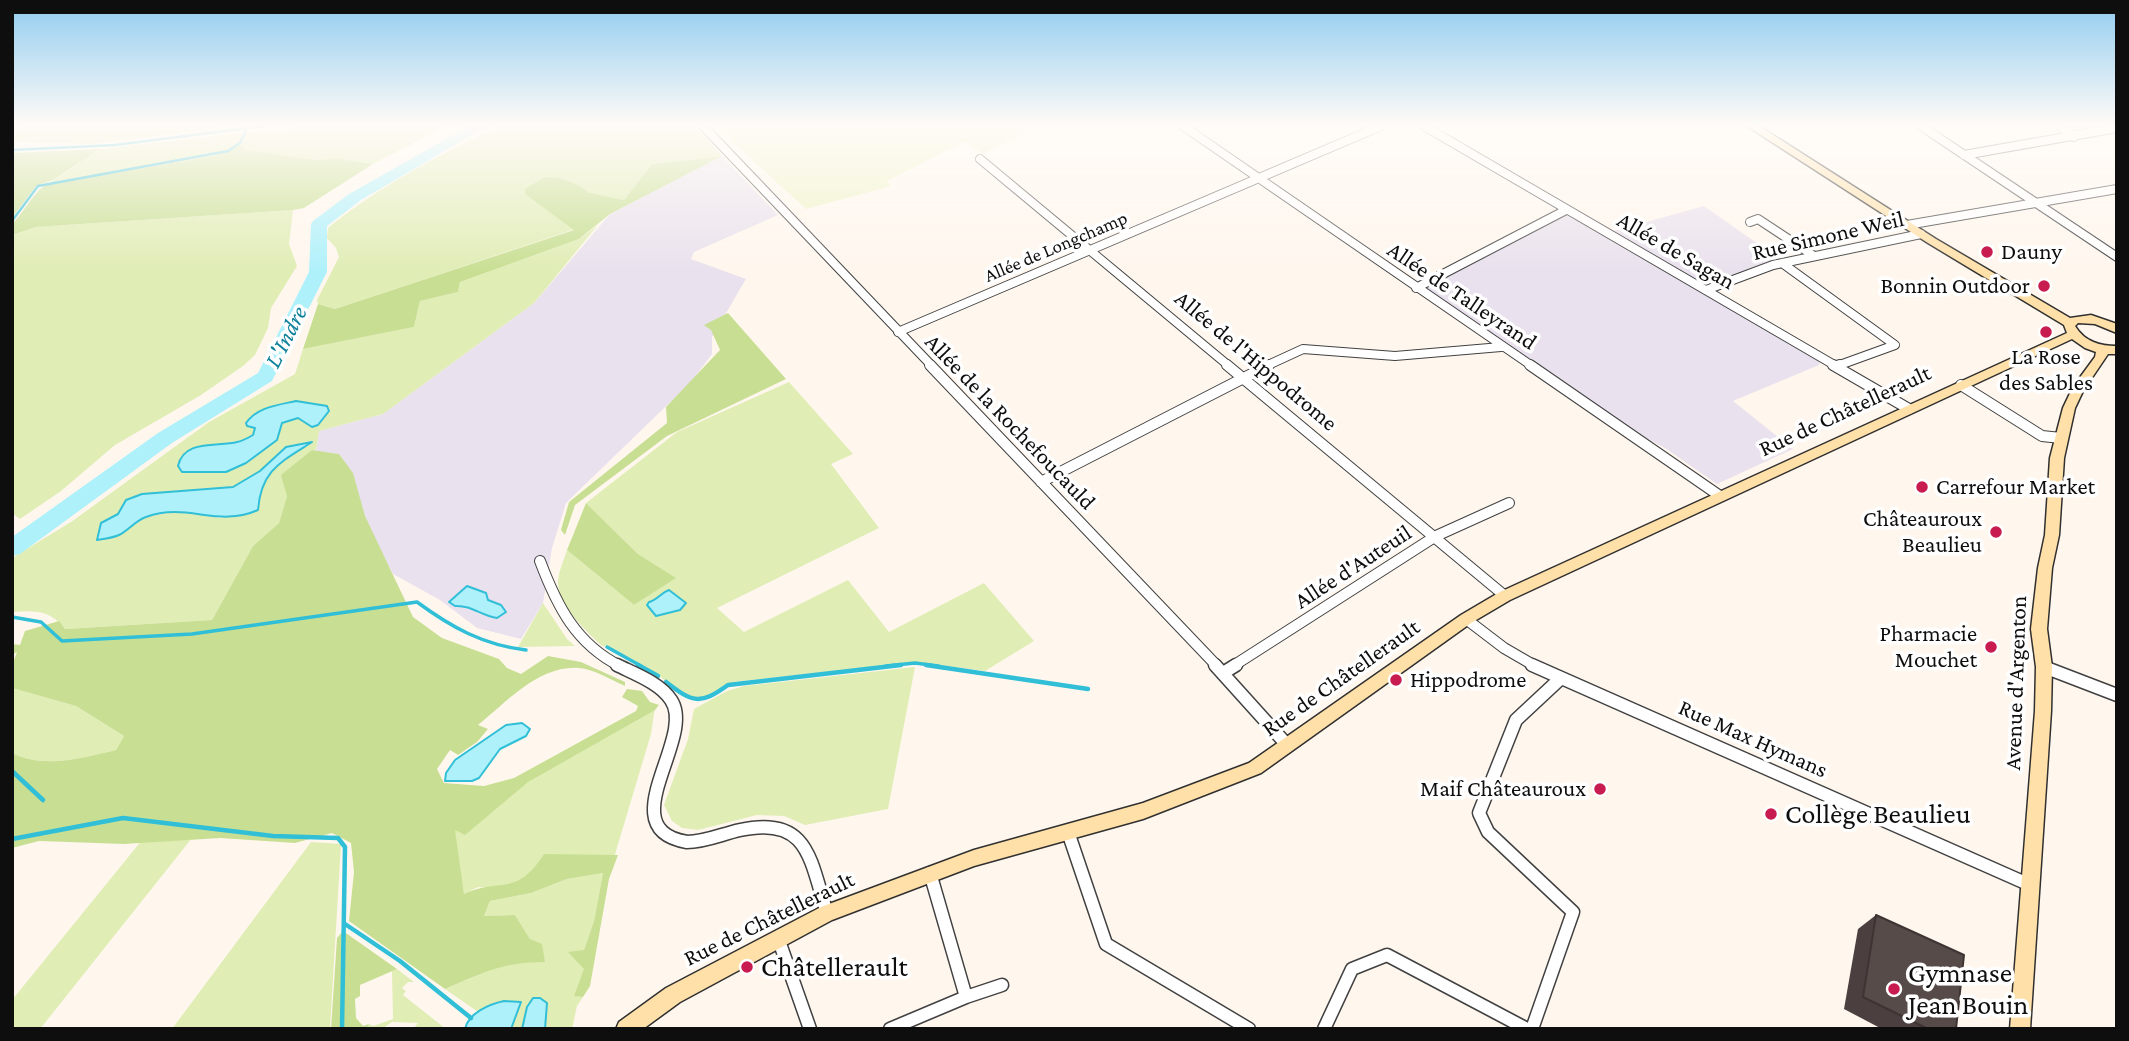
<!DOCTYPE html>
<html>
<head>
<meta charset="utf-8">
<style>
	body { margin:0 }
	#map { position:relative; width:2129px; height:1041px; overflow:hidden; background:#fff7ee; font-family:"Crimson Pro",serif }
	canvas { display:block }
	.frame { position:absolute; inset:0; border:14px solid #0e0e0e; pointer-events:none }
</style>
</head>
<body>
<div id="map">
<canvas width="2129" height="1041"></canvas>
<div class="frame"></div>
</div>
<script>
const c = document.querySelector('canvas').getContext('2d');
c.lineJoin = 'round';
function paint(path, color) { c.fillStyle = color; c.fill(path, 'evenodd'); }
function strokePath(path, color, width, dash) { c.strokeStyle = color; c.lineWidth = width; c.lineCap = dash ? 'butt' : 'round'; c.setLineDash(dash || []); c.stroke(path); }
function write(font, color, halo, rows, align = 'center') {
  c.font = font + ' "Crimson Pro",serif'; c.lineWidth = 7; c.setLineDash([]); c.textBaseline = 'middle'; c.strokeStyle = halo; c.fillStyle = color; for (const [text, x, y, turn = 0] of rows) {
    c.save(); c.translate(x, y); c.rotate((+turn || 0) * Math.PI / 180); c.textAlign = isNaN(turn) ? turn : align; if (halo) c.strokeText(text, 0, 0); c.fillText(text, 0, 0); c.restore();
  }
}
paint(new Path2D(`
	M722 156 778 215 694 252 691 259 746 279 712 337V354L691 382 566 503 552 548 543 603 521 639 477 628 440 600 393 574 364 518 352 473 339 454 316 451 319 431 383 414 534 303 610 214Z
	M1704 206 1778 258 1696 289 1819 360V365L1733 401 1793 449 1717 484 1665 448 1633 431 1424 288 1569 214 1603 234Z`), '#e9e1ed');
paint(new Path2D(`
	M35 126H231L93 144 12 142V128Z
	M307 126H447L373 164 336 158 317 160 245 150 241 145 213 156 48 184 100 149Z
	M499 126H695L722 156 652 164 624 200C614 198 601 197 591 194 572 187 570 179 545 177L575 229 335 309 318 304 317 300 339 257 336 248 327 238 328 228C379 186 439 155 499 126Z
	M293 210 289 244 297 266 271 308 268 328 255 355 243 366 201 395 115 445 61 491 20 519 12 513V235L36 227Z
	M598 225 534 303 383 414 319 431 316 450H312L287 496 279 523 253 546 212 620 65 629C51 610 34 610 12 612V558L71 522 209 422 295 374 303 349 414 327 420 301 458 292 460 282 579 239ZM296 401 326 406 318 425 298 418 282 423 277 440 246 463 196 447C216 442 235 445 253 435L255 428ZM310 443C280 463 261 470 258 510L220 518 181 511 144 517 135 525 101 523C126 510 172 493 199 489 210 488 222 490 232 487 264 479 272 445 310 443Z
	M789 382 853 454 831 464 879 528 717 608 744 632 848 580 889 632 984 583 1034 641 985 671 916 662 733 682 698 700 690 699 659 676 608 646H602C586 631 558 605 558 583 558 572 564 560 567 550L634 605 675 578 638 554 586 503 677 432Z
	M543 603 567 639 575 646 518 647Z
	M915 667 888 809 805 825 784 816 757 815 698 830 682 828 672 821 664 805 688 739 694 709 727 691 744 686Z
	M12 688 76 706 124 736 116 750C83 758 44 769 12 753Z
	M655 707 651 734 613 861 494 888 478 887 464 894 454 839 455 829 519 783Z
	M151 829 196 833 40 1029H12V1000Z
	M311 842 341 844 330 1029H172Z
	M603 873 594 921 584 950V970L575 996 583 997 577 1006 572 1029H545L547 1017 533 998 522 1029H511L521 1003 491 1004 478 1012 445 989 497 967 517 962 530 939 515 915 484 916 490 901 531 893 567 879Z
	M397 969 414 982H408L402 988 406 991 403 995 446 1029H413L418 1023 392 1022 382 1029H366L369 1024 373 1026 393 1019 392 971Z`), '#e0edb5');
paint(new Path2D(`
	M241 145 246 150 317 160 336 158 373 164 304 208 293 210 36 227 12 235V224C24 213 35 189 48 184L213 156Z
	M100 149 53 180 36 186 12 218V153Z
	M722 156 610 214 579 239 460 282 458 292 420 301 414 327 303 349 318 304 335 309 574 230 525 194V189L545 177 560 178 580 186 589 193 624 200 652 164Z
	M728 313 786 379 667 436 575 505 565 535 561 530 569 502 667 423 666 407 720 350 711 330 704 325Z
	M312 450 339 454 353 473 365 516 413 617 442 638 499 659 507 668 521 674 548 656 581 662 625 682V686C611 680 594 669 579 668 539 665 507 702 478 725L488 729 477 742 458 755 450 750 437 769 444 783 484 786 514 778 636 711 638 706 622 697 627 689 642 691 650 702 659 705 655 710 528 782 465 835 455 830 464 894C500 877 516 898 544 854L618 855 609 879 590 986 583 997 574 996 584 969 568 952 584 950 594 921 603 873 567 879 531 893 490 901 484 916 515 915 530 939 542 944 545 962C502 962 483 973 445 989L349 921 354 872 351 843 332 833 295 843 220 838 124 844 39 841 12 848V753C44 769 82 758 116 750L124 736 76 706 12 688V665L17 652 12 655V644L20 645 25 631 59 621 65 629 212 620 253 546 279 523 287 496 281 475Z
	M586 503 638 554 676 578 634 605 567 550Z
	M343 931 397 969 360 985V996L355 999 356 1018 363 1026 369 1024 366 1029H331L337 938Z`), '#c8df93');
paint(new Path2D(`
	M715 126H1035L983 154 965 141 887 181 891 186 806 209Z`), '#eff3c7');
const water = new Path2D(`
	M296 401 327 406 329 411 318 425 312 427 298 418 282 423 277 440 246 463 226 472H182L178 466C184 439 217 447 237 442 242 441 248 438 253 435L255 428 247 426 246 423C257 407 278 405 296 401Z
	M312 442C281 462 261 470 258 510 217 528 188 502 146 517 136 520 128 531 119 535 112 538 104 539 97 540L101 523 118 514 126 500 142 494 233 487 260 471 286 447Z
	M467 586 486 593 488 600 501 605 506 612 497 618C481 616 472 605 455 606L449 602Z
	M669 590 686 603 680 610 656 616 647 605 649 602C658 600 660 593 669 590Z
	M522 723 530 729 526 736 500 749 479 778 472 781H445L446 773 455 760 506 725Z
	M533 998H540L547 1003 545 1029H522L527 1007Z
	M504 1001 521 1002 511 1029H465C468 1013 490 1004 504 1001Z`);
paint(water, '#aff1fb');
strokePath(water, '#30bfd7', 2);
strokePath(new Path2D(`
	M12 150 115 145 264 126
	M12 221 38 186 228 151 240 143 248 127`), '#30bfd7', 2.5);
strokePath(new Path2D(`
	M12 617 41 622 62 641 192 634 417 602C451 627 483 645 526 650
	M607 647 641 666
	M886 666 915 663 938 666`), '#30bfd7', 3.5);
strokePath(new Path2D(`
	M638 665 658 676
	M926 665 1088 689
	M666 682C693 703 700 705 728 685L901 665
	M12 771 43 800
	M12 839 123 818 273 836 338 838 345 847 342 1029
	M345 924 400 961 471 1018`), '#30bfd7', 4.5);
paint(new Path2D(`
	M469 126H487L361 200 327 226V272L272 381 172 443 20 554 12 556V537L158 433 258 373 309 272 311 224 313 221 349 194Z`), '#aff1fb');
const minorFar2 = new Path2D(`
	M703 126 932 366
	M1183 126 1532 366
	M1424 126 1836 366
	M1921 126 2117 257
	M2060 126 2074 137
	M1964 155 2117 128
	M980 159 1229 366
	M1750 222 1758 219 1814 256
	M1907 225 2117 189
	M1782 263 1895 345 1837 366
	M1416 288 1566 210
	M1706 290 1773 265 1921 234
	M898 332 1381 126
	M1266 366 1303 349 1395 356 1501 347`);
const minorFar1 = new Path2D(`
	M930 365 1217 666
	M1227 365 1505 596
	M1530 365 1720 496
	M1833 365 1909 409
	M1837 366 1840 365
	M1961 385 2042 436 2061 438
	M1041 482 1269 365
	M540 561C557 606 576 644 620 666
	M1466 619 1504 648 1535 666
	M1233 666 1436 536 1509 503`);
const minor = new Path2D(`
	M617 665C635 674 660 683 671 700 697 738 609 829 687 842 705 842 722 834 740 830 809 815 810 860 827 913
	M1215 665 1288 746
	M1532 665 2030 885
	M2044 667 2117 695
	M1223 673 1236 665
	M1068 832 1106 944 1249 1029
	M778 938 810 1029
	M966 997 1002 985
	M890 1029 966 997 930 873
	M1324 1029 1352 969 1387 955 1527 1029
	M1532 1029 1573 912 1488 832 1479 813 1516 720 1561 678`);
const secondary = new Path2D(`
	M1747 126H1759L1936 239 2070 318 2091 315 2117 324V333L2095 324 2078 323 2075 326C2085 342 2100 346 2117 346V354H2108L2083 391 2075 408 2064 458 2059 535 2052 568 2047 629 2052 667 2051 711 2030 1029H2010L2035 711 2036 667 2031 629 2038 568 2045 535 2050 458 2063 408 2073 387 2095 357 2096 352 2085 348 2072 339 1510 600 1471 623 1261 773 1143 819 974 866 832 920 680 1002 643 1029H616L619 1022 666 988 821 907 974 850 1143 803 1249 763 1461 615 1500 592 2067 333 2064 325 1928 243Z`);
strokePath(minorFar2, '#414141', 10);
strokePath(minorFar1, '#414141', 12);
strokePath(minor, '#414141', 15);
strokePath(secondary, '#303030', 3);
strokePath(minorFar2, '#fff', 8);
strokePath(minorFar1, '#fff', 10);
strokePath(minor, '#fff', 12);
paint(secondary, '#ffe0a9');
paint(new Path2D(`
	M1876 915 1956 1029H1882L1844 1009 1858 929Z`), '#4b403f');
paint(new Path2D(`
	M2078 126H2092L2076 129Z`), '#3d3433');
const building = new Path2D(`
	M1876 915 1964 955 1956 1029H1928L1863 997Z`);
paint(building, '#574b49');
strokePath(building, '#3d3433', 2);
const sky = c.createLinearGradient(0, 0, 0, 272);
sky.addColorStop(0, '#91ccf0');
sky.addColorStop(0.46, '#fffbf7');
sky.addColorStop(1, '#fffbf700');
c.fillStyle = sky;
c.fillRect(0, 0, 2129, 272);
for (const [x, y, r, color] of [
	[1987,252,7,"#c81b4f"],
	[2044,286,7,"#c81b4f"],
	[2046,332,7,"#c81b4f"],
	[1922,487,7,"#c81b4f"],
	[1996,532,7,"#c81b4f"],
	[1991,647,7,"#c81b4f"],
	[1396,680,7,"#c81b4f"],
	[1600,789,7,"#c81b4f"],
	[1771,814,7,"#c81b4f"],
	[747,967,7,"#c81b4f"],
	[1894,989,7,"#c81b4f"]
]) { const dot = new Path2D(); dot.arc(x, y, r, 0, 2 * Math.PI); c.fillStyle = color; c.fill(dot); strokePath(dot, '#fff', 2.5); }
write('19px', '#0e0e0e', '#fff', [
	["Allée de Longchamp",1056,247,-23]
]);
write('23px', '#0e0e0e', '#fff', [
	["Rue Simone Weil",1828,236,-13],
	["Allée de Sagan",1676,251,30],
	["Allée de Talleyrand",1462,296,34],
	["Allée de l'Hippodrome",1256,361,40],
	["Rue de Châtellerault",1845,411,-25],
	["Allée de la Rochefoucauld",1010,422,46],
	["Allée d'Auteuil",1353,567,-33],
	["Rue de Châtellerault",1341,678,-35],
	["Avenue d'Argenton",2016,683,-88],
	["Rue Max Hymans",1753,739,24],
	["Rue de Châtellerault",769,919,-26]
]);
write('23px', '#0e0e0e', '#fff', [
	["Dauny",2001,252,"left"],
	["Bonnin Outdoor",2030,286],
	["La Rose",2046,357,"center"],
	["des Sables",2046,383,"center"],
	["Carrefour Market",1936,487,"left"],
	["Châteauroux",1982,519],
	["Beaulieu",1982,545],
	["Pharmacie",1977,634],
	["Mouchet",1977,660],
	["Hippodrome",1410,680,"left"],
	["Maif Châteauroux",1586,789]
], 'right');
write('italic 24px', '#0d809a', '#fff', [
	["L'Indre",286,337,-63]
]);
write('28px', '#0e0e0e', '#fff', [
	["Collège Beaulieu",1785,814],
	["Châtellerault",761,967],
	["Gymnase",1908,973],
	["Jean Bouin",1908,1005]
], 'left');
</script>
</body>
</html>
